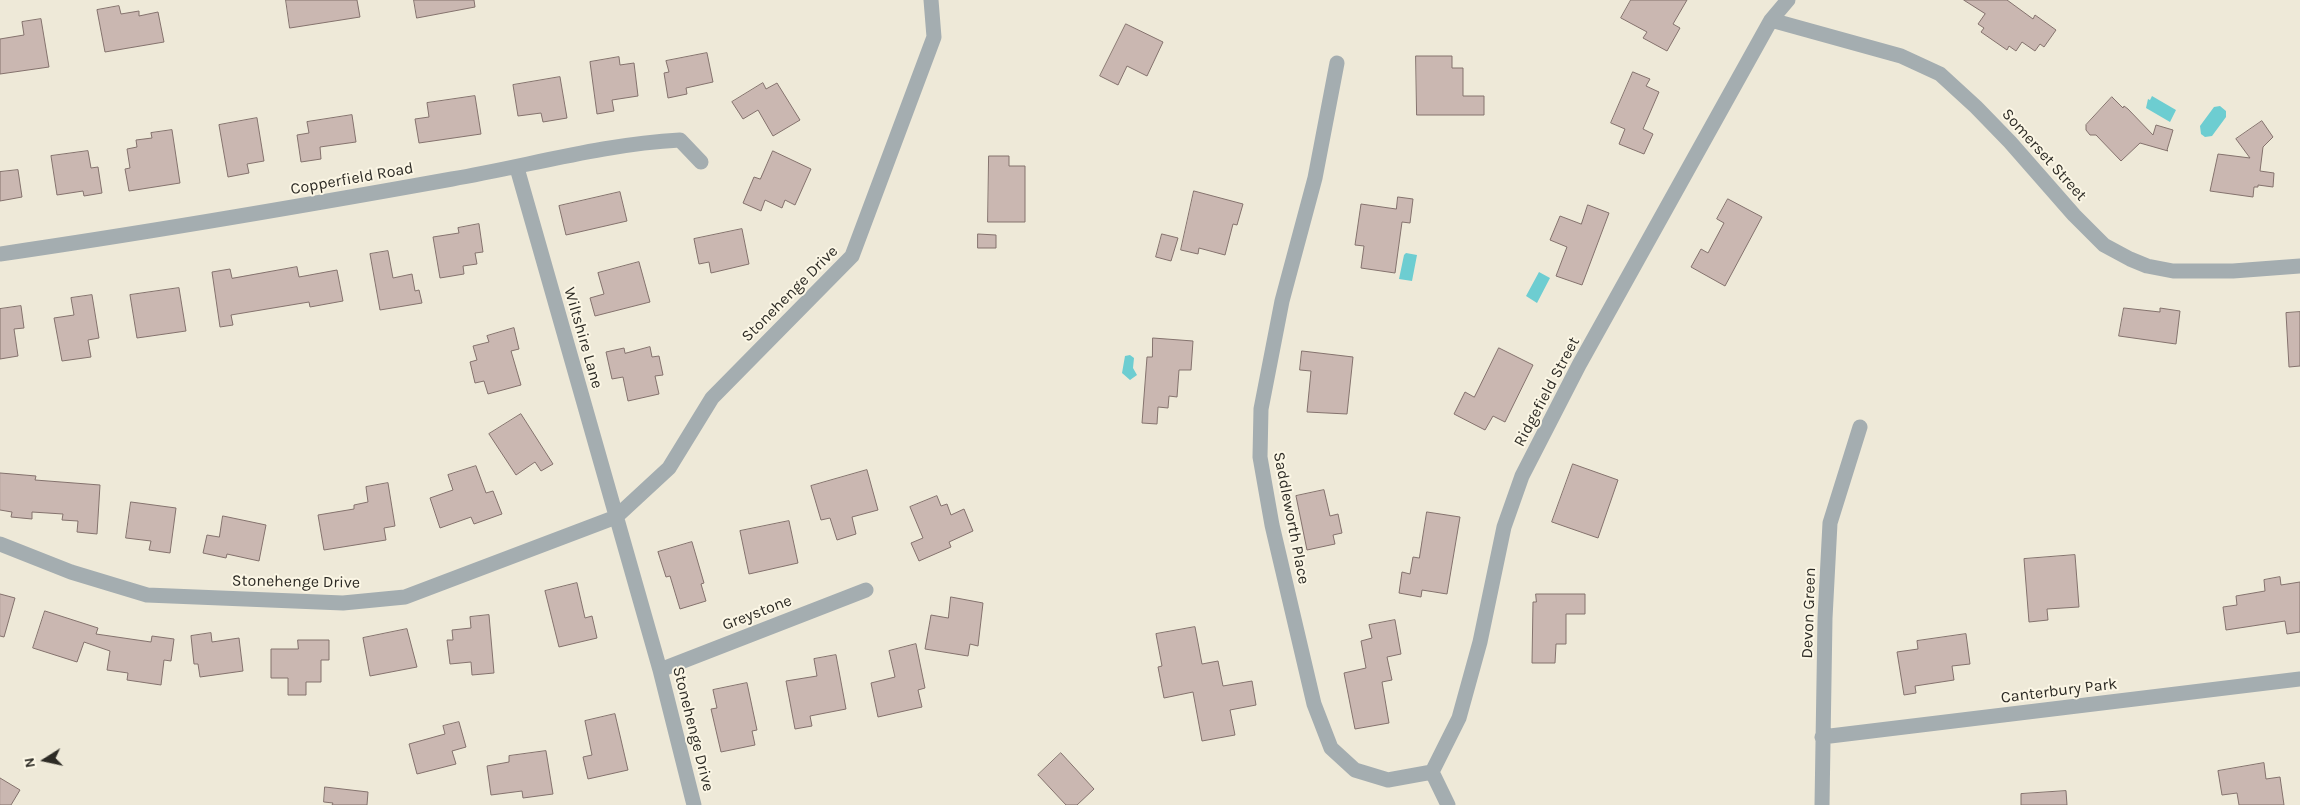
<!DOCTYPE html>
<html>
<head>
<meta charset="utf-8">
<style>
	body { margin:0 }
	#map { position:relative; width:2300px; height:805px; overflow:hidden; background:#eee9d8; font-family:Karla,sans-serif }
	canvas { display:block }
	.north { position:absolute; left:20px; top:735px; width:50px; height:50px; -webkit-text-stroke:4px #fbf6e5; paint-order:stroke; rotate:260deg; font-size:14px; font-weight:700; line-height:20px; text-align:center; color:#2d2b25 }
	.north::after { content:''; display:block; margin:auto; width:18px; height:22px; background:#2d2b25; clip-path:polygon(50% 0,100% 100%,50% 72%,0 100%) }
</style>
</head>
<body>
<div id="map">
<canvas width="2300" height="805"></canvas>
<div class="north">N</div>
</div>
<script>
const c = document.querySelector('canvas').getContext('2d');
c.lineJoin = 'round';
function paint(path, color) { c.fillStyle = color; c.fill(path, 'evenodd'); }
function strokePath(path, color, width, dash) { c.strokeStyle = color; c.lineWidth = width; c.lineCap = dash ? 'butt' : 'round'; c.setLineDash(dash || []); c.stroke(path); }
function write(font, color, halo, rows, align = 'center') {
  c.font = font + ' Karla,sans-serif'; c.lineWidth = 4; c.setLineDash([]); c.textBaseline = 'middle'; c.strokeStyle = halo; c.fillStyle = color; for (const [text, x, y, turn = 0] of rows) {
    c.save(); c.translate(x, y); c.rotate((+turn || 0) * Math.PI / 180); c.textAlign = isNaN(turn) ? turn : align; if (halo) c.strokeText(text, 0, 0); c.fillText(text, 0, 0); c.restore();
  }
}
paint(new Path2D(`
	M2152 96 2176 110 2170 122 2146 108 2148 99 2150 100Z
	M2220 106 2226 111V117L2212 136 2205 137 2201 134 2200 126 2214 107Z
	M1406 253 1417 255 1412 281 1399 279 1404 255Z
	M1539 272 1550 278 1537 303 1526 296Z
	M1130 355 1134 358 1133 368 1137 375 1130 380 1122 373 1125 356Z`), '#6dcdd1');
const building = new Path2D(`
	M286 0H357L360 17 290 28Z
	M414 0H474L475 7 417 18Z
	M1631 0H1687L1673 24 1680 28 1667 51 1643 38 1647 32 1621 18Z
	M1964 0H2007L2033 19 2035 15 2056 30 2044 47 2040 44 2035 51 2022 42 2016 51 2009 46 2007 50 1981 32 1984 28 1978 24 1985 14Z
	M119 6 121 14 139 11V16L158 12 164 42 105 52 97 10Z
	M41 19 49 67 0 74V39L24 35 22 22Z
	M1126 24 1163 42 1147 76 1127 66 1118 85 1100 76Z
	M707 53 713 82 686 88 687 94 668 98 664 73 669 72 666 61Z
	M1416 56H1452V68H1463V96H1484V115H1417Z
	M619 57 620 65 634 63 638 96 612 100 614 111 597 114 590 62Z
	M1633 72 1650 79 1646 86 1659 92 1643 129 1653 134 1644 154 1619 144 1625 129 1611 123Z
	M560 77 567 118 543 122 541 113 518 116 513 85Z
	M763 83 766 89 777 83 800 120 773 136 758 110 743 119 732 102Z
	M475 96 481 134 419 143 415 119 429 117 427 103Z
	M2112 97 2123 108 2124 106 2128 109 2153 135 2156 125 2173 130 2167 150 2168 151 2140 143 2121 161 2096 135H2090L2086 130V125Z
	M352 115 356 142 320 147 321 159 301 162 297 135 309 133 307 122Z
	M257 118 264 161 247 164 249 173 228 177 219 125Z
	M2262 121 2273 137 2263 147 2260 171 2274 173 2273 187 2258 185V187H2254L2253 197 2210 191 2218 154 2250 158 2236 139Z
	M172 130 180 183 129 191 125 169 130 168 127 149 137 147 136 140 152 138 151 133Z
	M88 151 91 168 98 167 102 193 84 196 83 191 57 195 51 156Z
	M773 151 811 169 795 205 785 200 782 208 765 200 761 211 743 203 754 177 760 179Z
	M989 156H1009V166H1025V222H988Z
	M18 170 22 197 0 201V172Z
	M1194 191 1243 204 1237 225 1233 224 1225 255 1199 248 1198 254 1181 250Z
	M620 192 627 221 566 235 559 206Z
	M1398 197 1413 199 1410 223 1402 222 1395 273 1361 268 1364 246 1355 245 1361 204 1396 209Z
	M1728 199 1762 217 1725 286 1691 267 1701 249 1708 253 1724 223 1717 219Z
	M1588 205 1609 213 1582 285 1556 276 1567 247 1550 240 1560 216 1581 224Z
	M479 224 483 252 475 253 477 264 463 266 464 274 440 278 433 237 459 233 458 228Z
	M742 229 749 264 711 273 709 262 699 264 694 239Z
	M978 234 996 235V248H978Z
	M1162 234 1178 238 1171 261 1156 257Z
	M388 251 393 278 412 274 415 291 419 290 422 303 380 310 370 254Z
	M639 262 650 302 595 316 590 298 604 294 598 273Z
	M297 267 299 277 337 270 343 301 310 307 309 302 231 315 233 325 220 327 212 272 230 269 232 278Z
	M179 288 186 331 137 338 130 295Z
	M92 295 99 338 88 340 91 357 62 361 54 318 74 315 71 298Z
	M21 306 24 328 14 329 18 356 0 359V309Z
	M2124 308 2160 312V308L2180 311 2176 344 2119 336Z
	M2300 312V366L2289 367 2286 313Z
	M514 328 519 349 511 351 521 385 488 394 484 381 475 383 470 362 477 360 473 346 489 342 487 336Z
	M1153 338 1193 341 1191 370H1179L1177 397 1169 396 1168 408 1158 407 1157 424 1142 423 1147 357H1152Z
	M650 347 652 357 659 356 663 375 655 376 659 394 628 401 623 377 612 379 606 352 624 348 625 353Z
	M1499 348 1533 365 1505 422 1493 416 1485 430 1454 414 1465 392 1474 397Z
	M1302 351 1353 357 1347 414 1307 412 1311 371 1300 370Z
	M521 414 553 464 541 471 535 462 516 475 489 434Z
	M1573 464 1618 480 1598 538 1552 522Z
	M476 466 486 493 493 491 502 514 474 524 471 517 440 528 430 498 453 490 448 475Z
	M867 470 878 510 852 517 856 534 837 540 830 518 821 520 811 486Z
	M0 473 36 476 35 480 100 485 97 534 77 532 78 521 62 520 63 514 32 512V519L11 517 12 512 0 510Z
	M388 483 395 526 384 528 386 540 324 550 318 515 354 509V505L368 502 366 487Z
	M1324 490 1330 516 1338 514 1342 533 1333 535 1335 544 1307 550 1296 496Z
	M937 496 941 506 947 504 951 515 964 509 973 531 949 542 951 547 919 561 911 543 923 538 910 507Z
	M131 502 176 508 170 553 149 550 151 541 126 538Z
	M1427 512 1460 517 1447 594 1422 590 1421 597 1399 593 1402 572 1410 574 1413 557 1419 558Z
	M223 516 266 525 259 561 227 554 226 558 203 553 207 535 219 537Z
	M789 521 798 563 749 574 740 531Z
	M692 542 704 583 701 584 706 601 680 609 670 576 666 577 658 552Z
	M2075 555 2079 607 2047 609 2048 620 2029 622 2024 559Z
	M2280 577 2281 585 2300 582V632L2287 634 2285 621 2226 630 2223 607 2237 605 2236 596 2265 591 2264 580Z
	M577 583 585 618 592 616 597 638 559 647 545 591Z
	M0 594 15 598 4 637 0 636Z
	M1536 594H1585V614H1566V644H1556L1555 663H1532L1533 602H1536Z
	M951 597 983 603 978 646 970 644 968 656 925 649 931 615 948 618Z
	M45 611 98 628 96 634 151 642 152 636 174 639 171 661 164 660 161 685 127 680 128 673 107 670 110 651 84 642 77 662 33 648Z
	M489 615 494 673 472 675 471 662 450 664 447 640H453L452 630 471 628 470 617Z
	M1395 620 1401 654 1387 657 1392 680 1382 682 1389 723 1355 729 1344 673 1366 668 1361 641 1372 638 1369 625Z
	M1195 627 1202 664 1218 661 1223 686 1252 681 1256 705 1230 710 1235 735 1202 741 1193 692 1164 698 1158 667 1162 666 1156 634Z
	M407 629 417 667 370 676 363 638Z
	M211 633 212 642 239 638 243 671 200 677 198 664H194L191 636Z
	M1966 634 1970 664 1952 666 1954 680 1915 686 1916 693 1904 695 1897 652 1918 649 1917 641Z
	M298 640H329V660H321V682H306V695H288V678H271V649H298Z
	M916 644 925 688 918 690 922 707 878 717 871 683 895 677 889 651Z
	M836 655 846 709 810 716 812 726 795 729 786 681 817 676 814 659Z
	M747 683 757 730 752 731 755 745 721 752 711 709 717 708 713 690Z
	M615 714 628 770 588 779 583 757 592 755 585 721Z
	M459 722 466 747 452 751 456 764 417 774 409 744 445 734 443 726Z
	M546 751 553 794 523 798 522 791 491 795 487 766 509 762V756Z
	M1061 753 1094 789 1077 805H1066L1038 775Z
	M2264 763 2266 779 2280 777 2284 805H2239L2237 793 2222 795 2218 771Z
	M0 778 20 790 11 805H0Z
	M325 787 368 792 367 805H332L333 803 324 802Z
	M2066 791 2067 805H2021V794Z`);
paint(building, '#cab7b1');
strokePath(building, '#84726d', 1);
strokePath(new Path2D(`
	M1771 20 1901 56 1940 74 1976 107 2010 142 2074 215 2104 245 2130 259 2147 266 2173 271H2233L2300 266
	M1337 63 1315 178 1282 301 1261 409 1260 457 1272 525 1314 704 1331 748 1355 770 1388 780 1432 772
	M517 168 660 670 694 805
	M0 254C151 232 302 206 452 179 528 166 603 144 680 140L701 162
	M0 544 71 572 147 595 343 603 405 597 616 517 669 468 712 398 852 256 934 37 931 0
	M660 670 866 590
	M1822 737 2300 679
	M1432 772 1459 718 1480 642 1504 527 1522 476 1579 365 1771 20 1788 0
	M1432 772 1448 805
	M1822 805 1825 618 1830 523 1860 427`), '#a4adb0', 15);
write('16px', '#2d2b25', '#fbf6e5', [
	["Somerset Street",2044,155,48],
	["Copperfield Road",352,179,-10],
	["Stonehenge Drive",790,294,-45],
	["Wiltshire Lane",583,338,74],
	["Ridgefield Street",1547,392,-62],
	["Saddleworth Place",1291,518,79],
	["Stonehenge Drive",296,582,1],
	["Greystone",757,613,-21],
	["Devon Green",1809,613,-88],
	["Canterbury Park",2059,691,-7],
	["Stonehenge Drive",693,729,76]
]);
</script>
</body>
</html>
